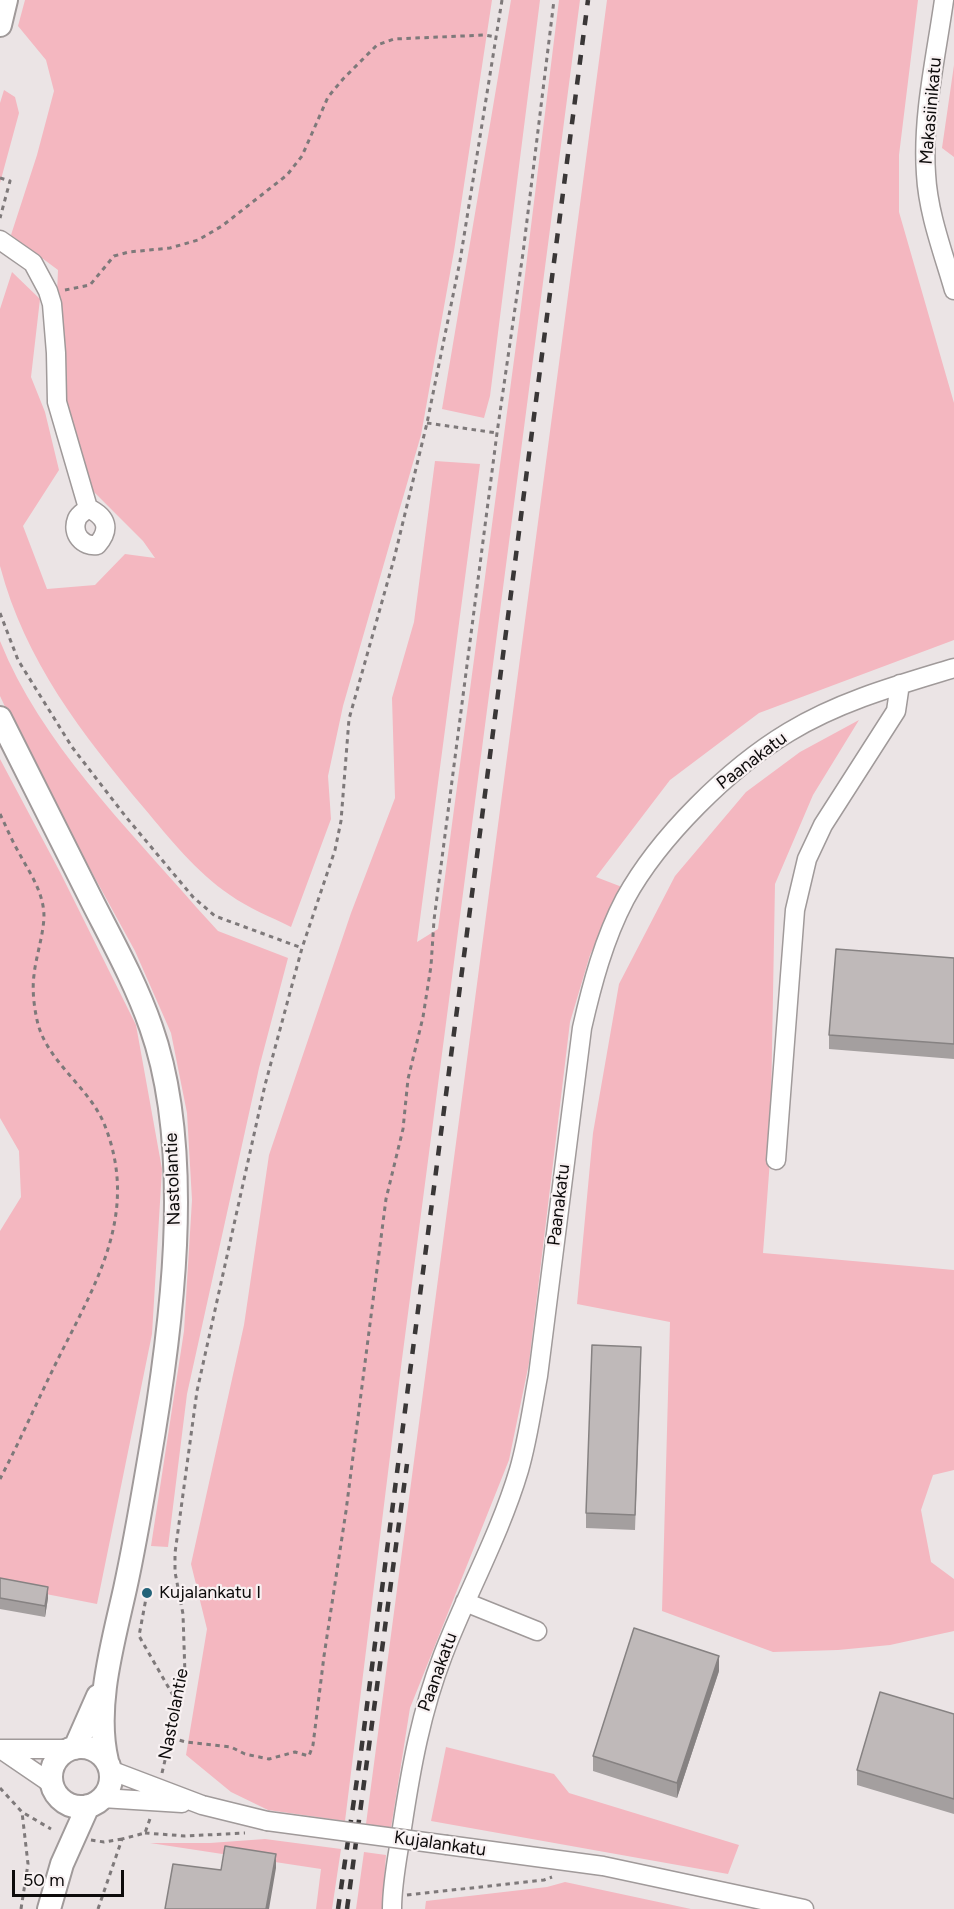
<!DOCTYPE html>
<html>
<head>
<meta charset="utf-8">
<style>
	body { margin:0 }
	#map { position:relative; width:954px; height:1909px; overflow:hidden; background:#ebe4e5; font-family:Figtree,sans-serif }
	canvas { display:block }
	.scale { position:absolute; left:12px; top:1870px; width:112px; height:27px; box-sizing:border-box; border:3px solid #0d0b0b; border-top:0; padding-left:8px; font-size:18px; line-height:21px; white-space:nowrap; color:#0d0b0b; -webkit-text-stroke:4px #f8f1f2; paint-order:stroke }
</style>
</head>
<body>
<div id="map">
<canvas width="954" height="1909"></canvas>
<div class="scale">50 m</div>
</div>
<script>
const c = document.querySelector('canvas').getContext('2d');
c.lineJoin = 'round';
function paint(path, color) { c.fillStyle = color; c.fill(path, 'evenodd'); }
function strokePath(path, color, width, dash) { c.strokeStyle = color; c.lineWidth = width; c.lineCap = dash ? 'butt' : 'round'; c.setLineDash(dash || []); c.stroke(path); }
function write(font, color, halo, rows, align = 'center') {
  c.font = font + ' Figtree,sans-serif'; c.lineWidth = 4.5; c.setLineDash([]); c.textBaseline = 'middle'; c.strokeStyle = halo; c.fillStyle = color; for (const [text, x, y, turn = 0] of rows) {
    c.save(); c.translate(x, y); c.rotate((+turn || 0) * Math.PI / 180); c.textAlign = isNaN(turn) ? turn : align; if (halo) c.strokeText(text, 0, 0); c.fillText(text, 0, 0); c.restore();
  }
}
paint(new Path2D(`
	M25 0H492L454 251 421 435 343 706 328 776 331 819 291 927C271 917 248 908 230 895 196 872 170 839 144 808 82 734 25 661 0 566V309L12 272 40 299 31 377 45 412 59 470 23 526 47 589 95 585 125 554 155 558 143 541 92 490 59 400 56 318 58 270 11 235 37 155 54 91 46 60 18 26Z
	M511 0H540L490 396 484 418 442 409Z
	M559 0H580L402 1359 345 1821 268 1810 231 1792 186 1755 207 1629 191 1564 244 1325 269 1155 351 913 395 798 392 698 414 622 435 461 480 464 417 942 438 929 520 315Z
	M607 0H918L899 155V212L954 403V640L759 713 670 780 596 877 622 887 590 955 570 1022 529 1363 509 1460 410 1708 391 1828 366 1824Z
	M954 65V157L942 148Z
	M4 90 15 97 19 113 0 183V103Z
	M0 641C41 743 126 826 197 908L218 931 288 958 259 1068 187 1394 168 1547 151 1546 184 1331 192 1200 187 1113 171 1033 135 951 28 756 0 696Z
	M859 720 813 795 775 884 770 1160 763 1253 954 1270V1470L933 1475 921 1510 931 1562 954 1579V1631L890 1645 838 1650 773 1652 662 1611 670 1322 577 1304 593 1133 619 984 675 876 746 792 800 752Z
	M0 759 60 872 136 1025 162 1169 152 1334 97 1604 0 1585V1231L21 1197 19 1151 0 1118Z
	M446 1747 554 1774 569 1793 739 1845 728 1874 431 1821Z
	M265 1839 341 1849 332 1909H316L321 1869 150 1843H210Z
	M364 1852 386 1855 382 1909H356Z
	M565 1882 691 1909H425L426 1901 547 1887Z`), '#f4b7c0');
const minor = new Path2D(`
	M944 0C936 57 922 116 926 174 928 213 943 252 954 290
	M0 240 33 263 48 291 52 304 56 353 57 402 88 508C107 517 111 529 97 545 83 547 71 534 77 519 79 514 84 512 88 508
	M776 1160 795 910 807 859 823 825 896 711 900 684
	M465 1602 537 1631
	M0 1749H70
	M2 1750 52 1784
	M110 1770 202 1805 267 1821
	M102 1798 182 1803
	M447 1845 603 1866 804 1909
	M392 1909C392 1882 398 1855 402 1828 411 1768 421 1712 443 1655 467 1593 500 1534 519 1470 528 1439 532 1408 538 1376L582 1028C592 984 604 939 625 899 659 837 729 768 789 732 840 701 898 685 954 668`);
const major = new Path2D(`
	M0 25 6 0
	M0 718C31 780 62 841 93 903 114 944 136 984 151 1027 196 1154 171 1335 148 1466 141 1507 134 1548 125 1589 113 1643 94 1707 107 1761
	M51 1777a30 30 0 1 1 60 0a30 30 0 1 1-60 0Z
	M75 1748 98 1696
	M49 1909 62 1864 88 1806`);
strokePath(minor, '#a09a9a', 21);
strokePath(major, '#a09a9a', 26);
strokePath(new Path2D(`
	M0 178 10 181 0 218
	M65 290 90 285 114 256 129 252 170 248 198 240 222 226 287 175 302 156 328 97 343 79 377 45 394 39 485 35 496 37
	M427 423 497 433
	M0 613 18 660 72 747 126 817 193 897 215 916 302 948
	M0 814C6 826 11 839 18 851 29 872 44 892 44 917 43 937 36 956 34 975 32 990 34 1006 37 1020 46 1062 90 1087 105 1126 139 1213 97 1281 59 1357 39 1397 21 1439 0 1479
	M147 1593 139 1636 178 1704
	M171 1738 186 1742 231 1747 245 1754 269 1759 295 1752 309 1756 313 1745 324 1656 346 1511 386 1199 403 1129 408 1079 423 1017 431 966 434 920 497 433 523 253 554 0
	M162 1773 185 1675 183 1614 175 1572V1553L197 1391 265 1085 302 948 335 850 341 821 349 719 394 559 427 423 460 261 502 0
	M0 1788 22 1812 51 1829
	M145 1833 185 1836 245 1833
	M91 1840 104 1842 122 1839
	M407 1895 544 1880 552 1877
	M21 1909 28 1864 22 1812
	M98 1909 122 1839 145 1833 151 1816`), '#7e797a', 3, [4.5, 4.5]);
strokePath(minor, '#fff', 18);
strokePath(major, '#fff', 22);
strokePath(new Path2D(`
	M338 1909 361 1752 410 1372 588 0
	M347 1909 407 1464`), '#3a3737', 4.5, [10, 10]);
const minorBridge = new Path2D(`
	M267 1821 447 1845`);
strokePath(minorBridge, '#a09a9a', 21, []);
strokePath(minorBridge, '#fff', 18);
paint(new Path2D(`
	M954 958V1059L829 1049V1035Z
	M641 1362 635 1530 586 1528V1513Z
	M0 1578 48 1598 45 1617 0 1609Z
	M719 1671 677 1798 593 1771V1756Z
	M954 1714V1814L857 1785V1770Z`), '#a49f9f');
paint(new Path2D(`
	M48 1587V1598L45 1617V1606Z
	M719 1656V1671L677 1798V1783Z
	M276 1854V1868L269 1909H266Z`), '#868282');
const building = new Path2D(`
	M836 949 954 958V1044L829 1035Z
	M592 1345 641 1347 635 1515 586 1513Z
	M0 1578 48 1587 45 1606 0 1598Z
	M634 1628 719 1656 677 1783 593 1756Z
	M880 1692 954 1714V1799L857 1770Z
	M225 1846 276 1854 266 1909H165L173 1864 221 1870Z`);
paint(building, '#bfb9b9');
strokePath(building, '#868282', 1.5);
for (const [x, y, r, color] of [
	[147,1593,6,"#246379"]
]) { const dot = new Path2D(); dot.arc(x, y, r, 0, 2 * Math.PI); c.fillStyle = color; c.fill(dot); strokePath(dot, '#f8f1f2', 2); }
write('18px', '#0d0b0b', '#f8f1f2', [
	["Makasiinikatu",931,111,-85],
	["Paanakatu",752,761,-37],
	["Nastolantie",173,1179,-92],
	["Paanakatu",559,1205,-83],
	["Paanakatu",438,1672,-70],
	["Nastolantie",174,1714,-79],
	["Kujalankatu",440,1844,8]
]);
write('18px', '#0d0b0b', '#f8f1f2', [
	["Kujalankatu I",159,1593]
], 'left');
</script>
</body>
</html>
